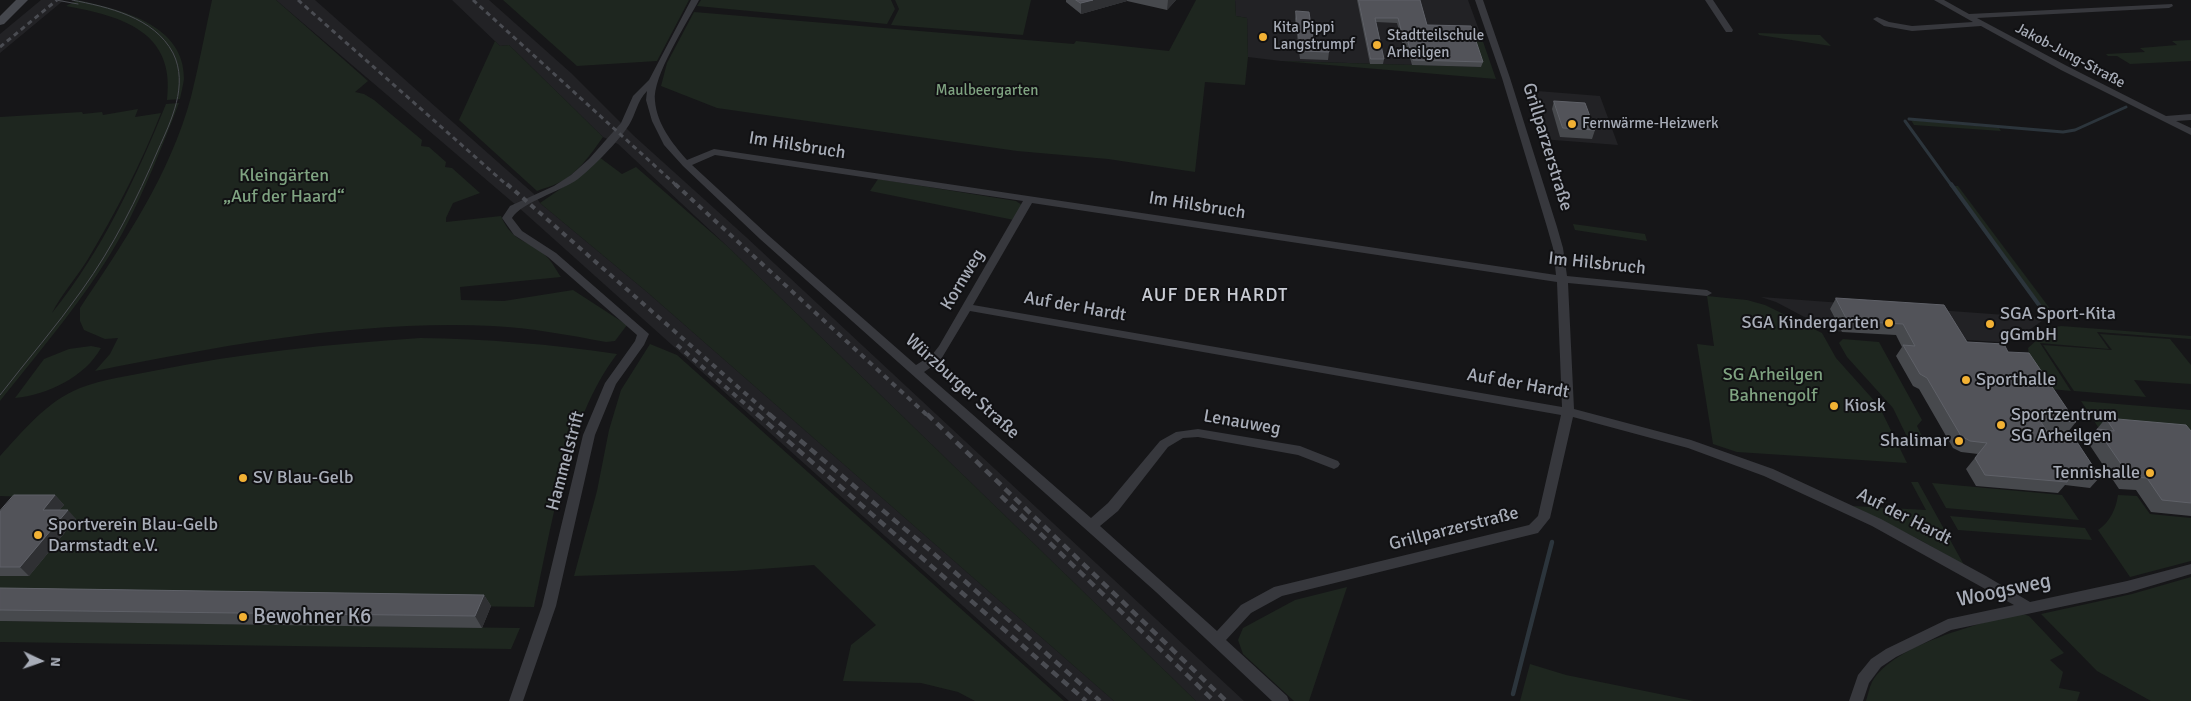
<!DOCTYPE html>
<html>
<head>
<meta charset="utf-8">
<style>
	body { margin:0 }
	#map { position:relative; width:2191px; height:701px; overflow:hidden; background:#161618; font-family:Signika,sans-serif }
	canvas { display:block }
	.north { position:absolute; left:15px; top:636px; width:50px; height:50px; -webkit-text-stroke:4px #111113; paint-order:stroke; rotate:93deg; font-size:14px; font-weight:700; line-height:20px; text-align:center; color:#a8adb8 }
	.north::after { content:''; display:block; margin:auto; width:18px; height:22px; background:#a8adb8; clip-path:polygon(50% 0,100% 100%,50% 72%,0 100%) }
</style>
</head>
<body>
<div id="map">
<canvas width="2191" height="701"></canvas>
<div class="north">N</div>
</div>
<script>
const c = document.querySelector('canvas').getContext('2d');
c.lineJoin = 'round';
function paint(path, color) { c.fillStyle = color; c.fill(path, 'evenodd'); }
function strokePath(path, color, width, dash) { c.strokeStyle = color; c.lineWidth = width; c.lineCap = dash ? 'butt' : 'round'; c.setLineDash(dash || []); c.stroke(path); }
function write(font, color, halo, rows, align = 'center') {
  c.font = font + ' Signika,sans-serif'; c.lineWidth = 4; c.setLineDash([]); c.textBaseline = 'middle'; c.strokeStyle = halo; c.fillStyle = color; for (const [text, x, y, turn = 0] of rows) {
    c.save(); c.translate(x, y); c.rotate((+turn || 0) * Math.PI / 180); c.textAlign = isNaN(turn) ? turn : align; if (halo) c.strokeText(text, 0, 0); c.fillText(text, 0, 0); c.restore();
  }
}
paint(new Path2D(`
	M41 0H64L0 53V34Z
	M276 0H315L534 194 540 203 647 292 1114 701H1069L517 206Z
	M452 0H489L571 73 633 135 746 237 1244 701H1196L727 246 618 144 603 137 509 45 500 46Z
	M1235 0H1468L1479 30H1469L1481 67 1281 61 1248 57 1247 18 1236 16Z
	M1525 90 1600 96 1618 145 1541 139Z
	M1761 297 2046 318 2018 338 1998 342 1951 339 1830 309 1842 332 1829 330 1776 302Z`), '#222225');
paint(new Path2D(`
	M77 0C119 9 185 24 184 79 183 86 181 93 180 99L167 100C176 31 121 16 66 6Z
	M212 0H276L368 81 355 92 364 94 374 100 422 140 421 146 429 147 446 162 445 167 452 168 480 193 453 203 446 218V222L501 216C513 245 531 239 547 257 553 263 556 270 561 277L460 287 461 300 504 301 573 290 627 325 615 341 606 342C569 335 531 328 493 326 360 320 225 345 95 371L110 354 118 338 105 339 84 330 80 321V308C124 242 170 175 191 97 199 65 205 32 212 0Z
	M503 0H689L657 61 577 66Z
	M701 0H891L895 9 887 24 697 6Z
	M895 0H1031L1023 35 891 25 899 9Z
	M1196 0H1235L1236 16 1247 18 1248 57 1245 85 1205 82 1195 172 1108 159 1017 151 717 108 661 86 667 63 694 12 1074 44 1076 41 1169 51Z
	M1469 30H1479L1496 79 1281 61 1481 67Z
	M1758 33 1820 35 1831 46 1759 35Z
	M2191 40V61L2130 64 2117 56H2108L2106 54 2145 52 2140 48 2177 45 2172 41Z
	M495 41 500 46 509 45 603 137C591 154 576 176 556 184 550 187 544 188 537 191L459 120Z
	M179 103C162 147 145 190 123 232 92 290 42 348 0 401V117L82 112 83 114 102 112 103 115 138 109 135 117 161 113C141 164 116 212 88 259 77 277 61 295 52 313 102 251 136 178 166 104Z
	M1911 120 1999 128 2001 131 1914 125Z
	M599 157 622 174 636 167 727 246 1196 701H1114L647 292 540 203 569 183Z
	M878 179 1016 201 1022 205 1014 220 870 191Z
	M1954 186H1958L2054 314 2047 313Z
	M1573 224 1645 234 1647 241 1575 230Z
	M1707 296 1747 300 1765 305 1822 333 1836 358 1879 406 1907 463 1737 452 1713 444 1697 344 1714 346Z
	M2061 326 2191 336V339L2097 332 2109 349 2040 343 2071 391 2051 389 2029 355 2028 348 2050 328Z
	M2100 334 2170 339 2191 365V384L2134 380 2146 397 2074 391 2043 345 2112 350Z
	M420 338C486 339 551 344 617 354 566 421 552 526 534 607L0 600V528L26 497 0 496V456C23 431 47 401 80 388 103 379 129 376 153 371 241 353 330 344 420 338Z
	M1843 339 1879 342 1922 420 1917 426 1922 436 1915 443H1910L1893 408 1847 357 1839 343Z
	M650 344 677 355 1064 701H975L958 692 921 683 843 681 851 645 876 625 814 565 734 571 574 576 597 491 609 430 621 390Z
	M91 346 101 348C85 377 47 395 15 398L44 359 69 349Z
	M2081 401 2191 410V457L2173 433 2098 427Z
	M1911 482H1918L1964 565 1920 540 1853 506 1926 510Z
	M1932 483 2062 495 2079 520 1946 508Z
	M2118 495 2137 496 2150 514 2191 518V561L2130 577 2098 530C2110 522 2116 509 2118 495Z
	M1950 516 2085 528 2092 540 1958 530Z
	M2191 577V701H2151L2097 671 2041 614 2132 594Z
	M1347 587 1309 701H1294L1243 654 1238 640 1243 628 1295 600Z
	M2020 613 2029 616 2064 653 2050 660 2063 672 2059 688 2080 692 2077 701H1866C1868 695 1869 688 1872 682 1894 644 1979 624 2020 613Z
	M0 621 520 628 511 649 0 642Z
	M1530 664 1566 675 1694 701H1520Z`), '#1e261f');
strokePath(new Path2D(`
	M1909 119 2063 132 2075 130 2126 107
	M1905 121 1952 186`), '#2c353c', 3);
strokePath(new Path2D(`
	M1951 184 2047 316`), '#2c353c', 4);
strokePath(new Path2D(`
	M1513 694 1552 542`), '#2c353c', 4.5);
paint(new Path2D(`
	M691 0H699C687 23 652 77 655 101 657 124 672 143 687 160L714 149 1556 275 1553 248 1547 227 1502 78 1475 0H1483L1510 78 1557 227 1563 248 1567 276 1707 290 1712 293 1707 296 1568 283 1574 409 1691 440 1773 469 1881 519 1986 576 2030 602 2127 581 2191 564V574L2127 593 1951 630 1896 657 1881 667 1869 683 1863 701H1849L1858 675 1871 659 1886 649 1948 619 2014 605 1872 526 1764 476 1688 448 1573 417 1550 518 1538 533 1282 596 1251 613 1226 640 1287 696 1289 701H1272L1156 592 760 239 683 166 664 145 652 121 646 100 647 91C637 101 636 114 629 125 618 142 594 166 578 179 560 192 522 202 512 218L522 231 556 253 649 334 644 345 616 384 595 435 556 606 523 701H509L542 606 583 435 605 383 635 341 637 335 548 257 514 235 502 218 510 206 554 186 571 175 589 159 621 123 633 96 649 80ZM715 155 1023 201 939 346 932 355 916 365 768 235 692 165ZM1032 203 1557 282 1562 407 973 305ZM970 311 1561 415 1538 516 1529 525 1274 587 1241 605 1217 631 1100 526 1118 511 1168 447 1183 438 1198 437 1298 455 1334 469 1338 467 1340 464 1338 461 1300 446 1198 429 1176 432 1160 441 1108 503 1091 518 924 372 940 361Z
	M1705 0H1713L1733 30 1732 32H1726Z
	M1934 0H1944L1969 14 2172 4 2173 6 2169 8 1977 18 2067 66 2166 116 2191 114V120L2176 121 2191 128V135L2061 70 1981 26 1912 31 1884 26 1873 19 1877 17 1889 22 1912 26 1973 22Z`), '#37383d');
paint(new Path2D(`
	M16 0H28L4 24 0 25V16Z`), '#45474d');
strokePath(new Path2D(`
	M56 0 78 4
	M0 395C27 360 56 327 82 290 113 247 137 199 158 150 171 121 189 85 173 53 154 17 108 7 72 0`), '#4a4c52', 1);
strokePath(new Path2D(`
	M298 0 508 186
	M473 0 677 186
	M0 47 57 0`), '#4a4c52', 3, [5, 4]);
strokePath(new Path2D(`
	M507 184 771 416
	M675 184 928 416
	M677 345 759 416`), '#4a4c52', 4, [5.5, 5]);
strokePath(new Path2D(`
	M757 414 1086 701
	M769 414 932 552 1100 701
	M927 414 1226 701
	M1001 496 1214 701`), '#4a4c52', 4.5, [8, 5.5]);
paint(new Path2D(`
	M1066 0H1176L1167 10 1127 1 1081 14 1066 2Z
	M1357 0H1420L1427 25 1483 62 1481 67 1412 65 1407 47 1403 46 1397 23 1376 22 1384 59 1383 64H1370Z
	M1296 11 1313 40 1329 52 1328 60 1300 59 1295 19Z
	M1554 101 1595 130 1592 139 1560 137 1552 109Z
	M1836 298 1967 342 2008 352 2076 422 2067 433 2047 431 2052 439 2100 477 2090 488 2065 485 2058 493 1976 486 1966 469 1978 454 1961 452 1953 448 1919 389 1913 386 1896 356 1902 347 1896 335 1842 332 1830 309Z
	M2106 418 2191 431V516L2151 512 2136 490 2119 489 2087 441Z
	M55 495 64 505 59 510 76 519 29 576H0V511Z
	M0 588 484 595 491 606 482 628 0 621Z`), '#47494d');
paint(new Path2D(`
	M1093 0H1127V1L1081 14V3Z
	M1168 0H1176L1167 10Z
	M55 495 64 505 51 519 43 510Z
	M68 510 76 519 29 576 20 567Z
	M484 595 491 606 482 628 475 616Z`), '#2f3033');
const building = new Path2D(`
	M1076 0H1093L1081 3Z
	M1359 0H1420L1427 25 1471 26 1483 62 1413 60 1408 42 1404 41 1398 18H1375L1384 59H1371Z
	M1296 11 1309 12 1313 40 1327 41 1329 52 1301 51Z
	M1554 101 1585 103 1595 130 1563 128Z
	M1836 298 1944 305 1967 342 2004 344 2008 352 2029 353 2076 422 2039 419 2052 439 2077 442 2100 477 2071 474 2067 482 1985 475 1975 458 1987 443 1970 441 1961 436 1927 378 1920 374 1903 345 1915 346 1903 324 1848 321Z
	M2106 418 2186 425 2191 431V503L2162 500 2147 478 2130 477 2097 429 2114 431Z
	M14 495H55L43 510H68L20 567H0V511Z
	M0 588 484 595 475 616 0 610Z`);
paint(building, '#525359');
strokePath(building, '#5f6168', 1);
for (const [x, y, r, color] of [
	[1263,37,5,"#f2b134"],
	[1377,45,5,"#f2b134"],
	[1572,124,5,"#f2b134"],
	[1889,323,5,"#f2b134"],
	[1990,324,5,"#f2b134"],
	[1966,380,5,"#f2b134"],
	[1834,406,5,"#f2b134"],
	[2001,425,5,"#f2b134"],
	[1959,441,5,"#f2b134"],
	[2150,473,5,"#f2b134"],
	[243,478,5,"#f2b134"],
	[38,535,5,"#f2b134"],
	[243,617,5,"#f2b134"]
]) { const dot = new Path2D(); dot.arc(x, y, r, 0, 2 * Math.PI); c.fillStyle = color; c.fill(dot); strokePath(dot, '#111113', 2); }
write('15px', '#a8adb8', '#111113', [
	["Kita Pippi",1273,28],
	["Langstrumpf",1273,45],
	["Stadtteilschule",1387,36],
	["Arheilgen",1387,53],
	["Fernwärme-Heizwerk",1582,124]
], 'left');
write('15px', '#a8adb8', '#111113', [
	["Jakob-Jung-Straße",2070,56,28]
]);
write('15px', '#7fa381', '#111113', [
	["Maulbeergarten",987,91]
]);
write('18px', '#a8adb8', '#111113', [
	["Im Hilsbruch",797,146,9],
	["Grillparzerstraße",1547,147,73],
	["Im Hilsbruch",1197,206,9],
	["Im Hilsbruch",1597,264,6],
	["Kornweg",963,280,-59],
	["Auf der Hardt",1075,307,10],
	["Auf der Hardt",1518,384,10],
	["Würzburger Straße",962,387,42],
	["Lenauweg",1242,423,10],
	["Hammelstrift",566,461,-75],
	["Auf der Hardt",1904,517,27],
	["Grillparzerstraße",1454,529,-14]
]);
write('18px', '#7fa381', '#111113', [
	["Kleingärten",284,176],
	["„Auf der Haard“",284,197],
	["SG Arheilgen",1773,375],
	["Bahnengolf",1773,396]
]);
write('18px', '#a8adb8', '#111113', [
	["SGA Sport-Kita",2000,314],
	["gGmbH",2000,335],
	["SGA Kindergarten",1879,323,"right"],
	["Sporthalle",1976,380],
	["Kiosk",1844,406],
	["Sportzentrum",2011,415],
	["SG Arheilgen",2011,436],
	["Shalimar",1949,441,"right"],
	["Tennishalle",2140,473,"right"],
	["SV Blau-Gelb",253,478],
	["Sportverein Blau-Gelb",48,525],
	["Darmstadt e.V.",48,546]
], 'left');
c.letterSpacing = '1px';
write('19px', '#c9ccd4', '#111113', [
	["AUF DER HARDT",1215,296]
]);
c.letterSpacing = '0px';
write('21px', '#a8adb8', '#111113', [
	["Woogsweg",2004,591,-12]
]);
write('21px', '#a8adb8', '#111113', [
	["Bewohner K6",253,617]
], 'left');
</script>
</body>
</html>
